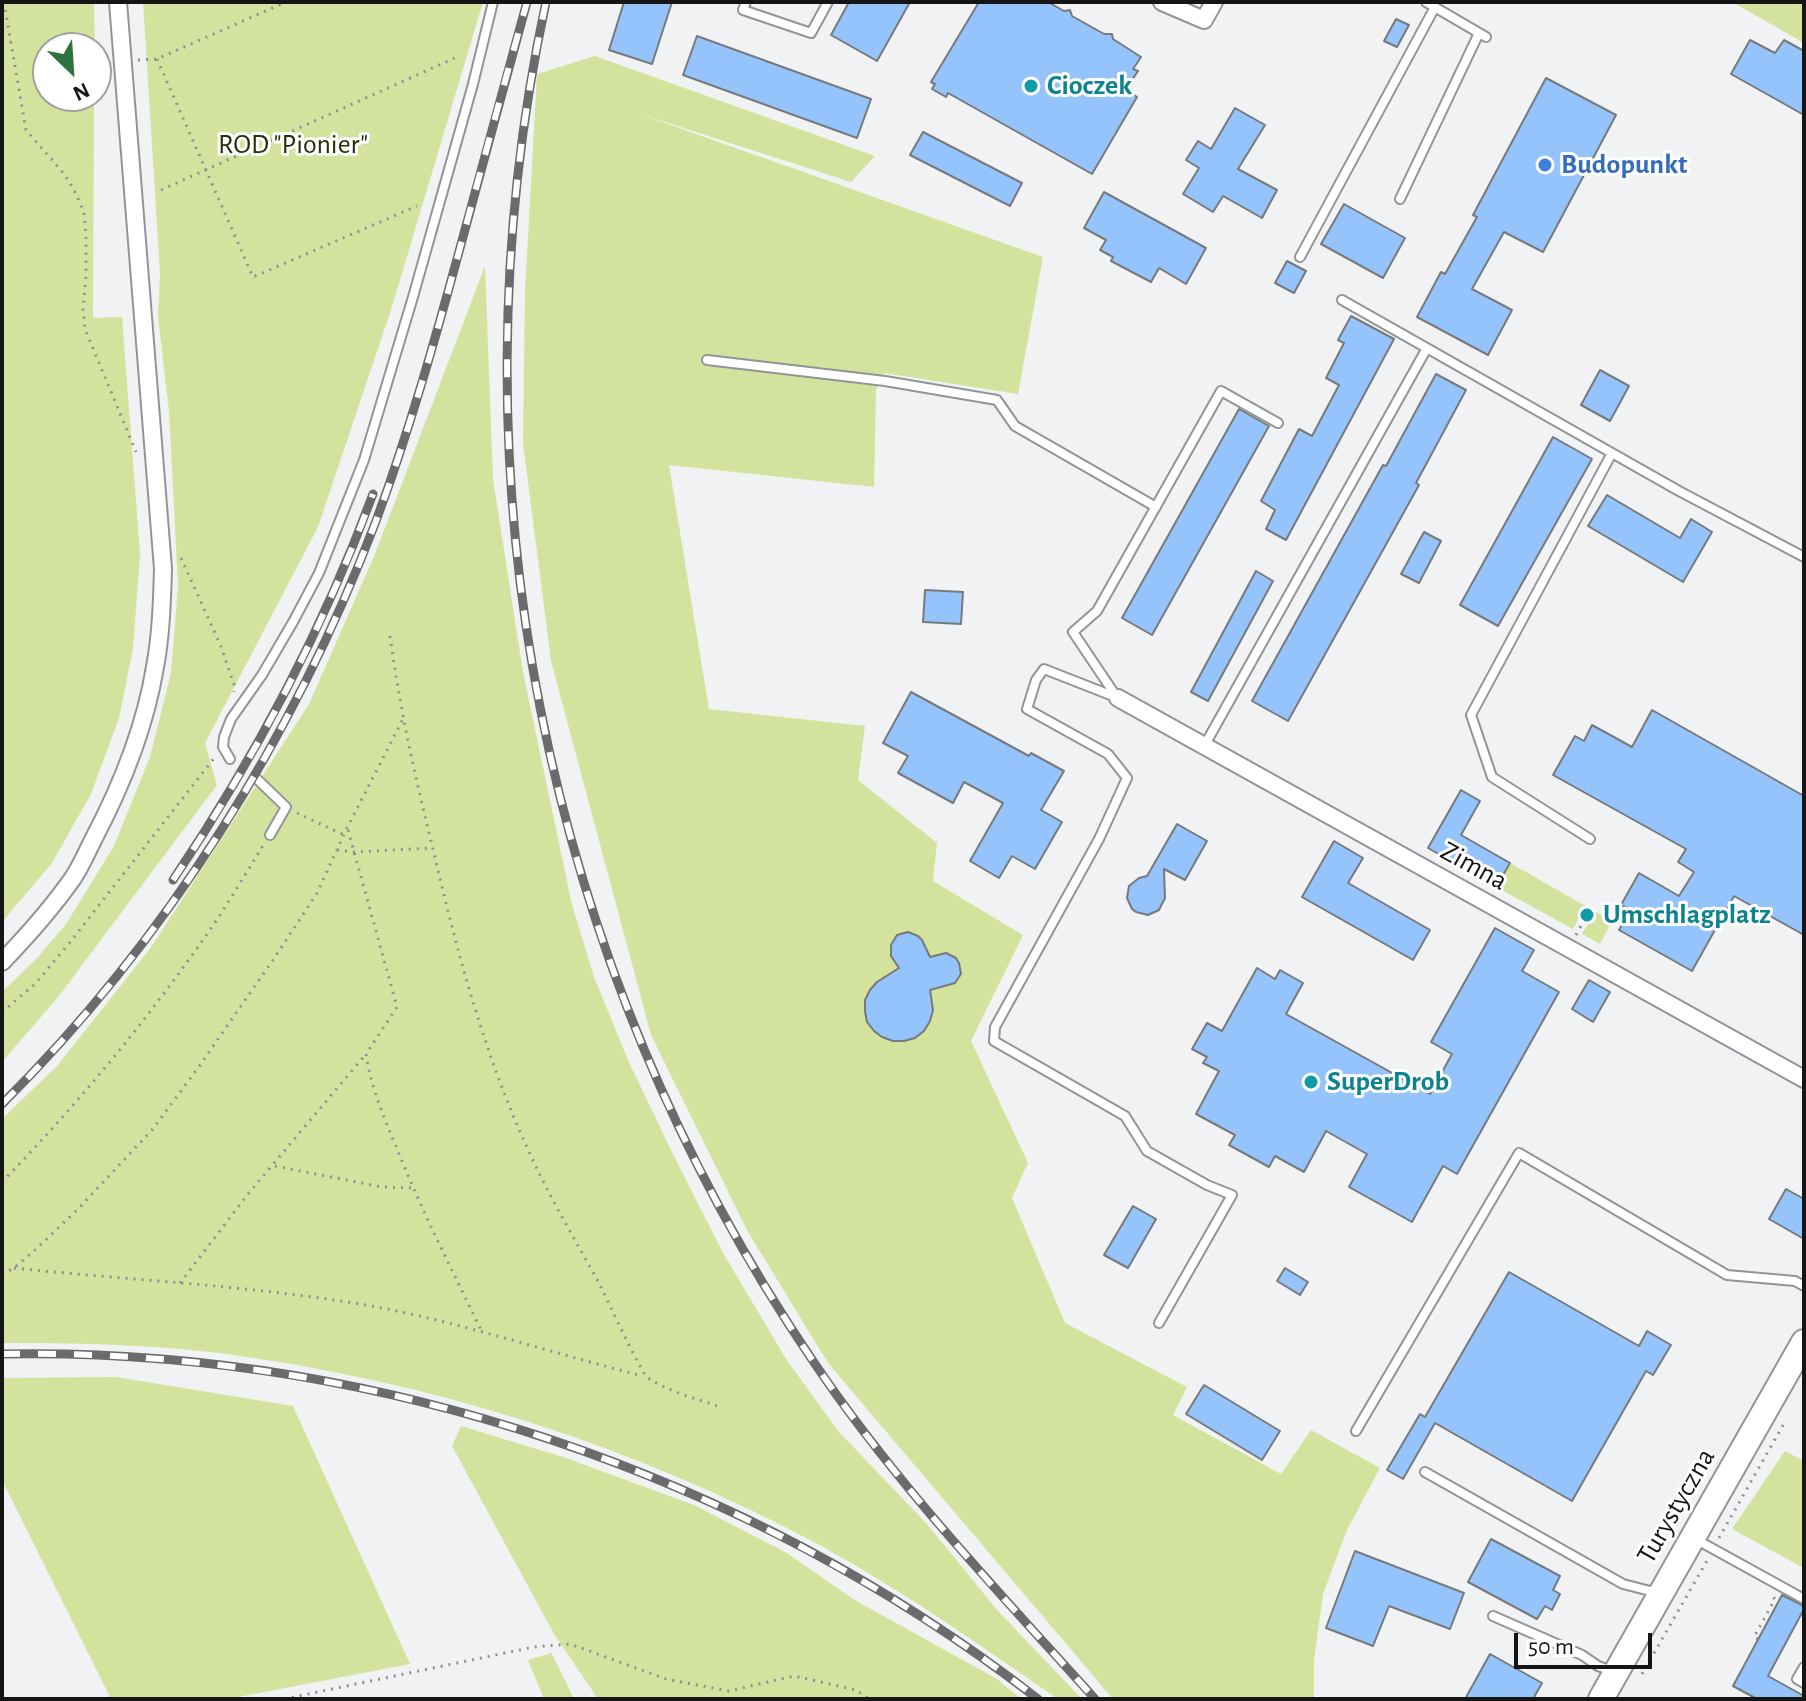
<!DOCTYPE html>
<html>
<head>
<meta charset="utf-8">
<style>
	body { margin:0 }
	#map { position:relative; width:1806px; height:1701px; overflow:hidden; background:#f0f2f4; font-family:"Alegreya Sans",sans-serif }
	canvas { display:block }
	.frame { position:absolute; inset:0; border:4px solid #151516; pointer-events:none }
	.north { position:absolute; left:32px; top:32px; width:80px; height:80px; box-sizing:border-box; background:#fff; border:2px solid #a1a1a2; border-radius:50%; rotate:155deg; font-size:22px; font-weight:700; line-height:32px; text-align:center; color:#151516 }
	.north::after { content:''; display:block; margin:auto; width:28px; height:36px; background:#2d733f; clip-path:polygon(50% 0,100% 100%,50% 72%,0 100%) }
	.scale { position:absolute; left:1514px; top:1633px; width:138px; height:36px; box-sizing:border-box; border:4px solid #151516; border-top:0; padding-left:10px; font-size:24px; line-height:28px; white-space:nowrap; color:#151516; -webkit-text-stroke:6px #fff; paint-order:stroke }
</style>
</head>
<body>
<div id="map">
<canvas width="1806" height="1701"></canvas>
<div class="frame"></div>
<div class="north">N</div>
<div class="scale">50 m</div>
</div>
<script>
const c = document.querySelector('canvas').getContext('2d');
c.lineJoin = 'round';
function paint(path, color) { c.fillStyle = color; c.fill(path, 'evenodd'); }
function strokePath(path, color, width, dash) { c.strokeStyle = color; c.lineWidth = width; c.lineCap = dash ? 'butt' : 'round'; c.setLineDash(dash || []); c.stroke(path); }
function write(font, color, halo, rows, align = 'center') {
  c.font = font + ' "Alegreya Sans",sans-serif'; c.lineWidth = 6; c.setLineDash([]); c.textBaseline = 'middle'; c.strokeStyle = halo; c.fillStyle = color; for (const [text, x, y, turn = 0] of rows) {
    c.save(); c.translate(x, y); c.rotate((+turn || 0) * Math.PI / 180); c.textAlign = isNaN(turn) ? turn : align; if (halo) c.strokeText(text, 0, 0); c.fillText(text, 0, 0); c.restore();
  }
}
paint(new Path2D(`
	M2 2H94L95 48H48V96H94L93 318 122 317 140 554 133 649 119 718 91 794 52 863 2 922Z
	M143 2H483L391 310 318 527 205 743 217 785 59 996 2 1062V992L38 957 66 924 114 846 150 757 171 673 178 586 169 411 158 317 160 274Z
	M1732 2H1804V43Z
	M595 56 875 156 851 182 637 113 1043 257 1018 394 884 373 876 390 874 487 669 465 709 709 865 726 858 780 937 843 933 881 1023 935 971 1041 1028 1163 1012 1198 1065 1323 1187 1387 1173 1415 1281 1474 1311 1430 1380 1468 1347 1530 1323 1594 1314 1661V1699H1113L828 1363 748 1232 651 1035 551 661 523 443 525 291 537 74Z
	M485 266 493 479 523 672 572 905 594 977 628 1060 668 1144 723 1253 786 1359 839 1432 926 1523 998 1611 1082 1699H1058C981 1646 906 1593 825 1548 637 1446 431 1381 219 1353 147 1344 74 1343 2 1343V1119L57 1066 152 946 309 704 375 554Z
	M1510 863 1612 921 1600 944 1582 934 1593 915 1583 910 1573 929 1496 887Z
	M116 1377 293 1406 410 1664 228 1699H111L2 1480V1378Z
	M461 1426 566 1458 694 1505 787 1553 853 1599 997 1679 1021 1699H598L554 1634 452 1446Z
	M1785 1451 1804 1461V1568L1732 1529Z
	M552 1653V1654L574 1699H544L528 1660Z`), '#d3e39e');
const building = new Path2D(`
	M624 2H672L652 64 609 50Z
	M849 2H910L877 61 831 35Z
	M979 2H1048L1064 11 1070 10 1072 16 1104 34H1112L1113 39 1141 57 1133 69 1138 71 1126 89 1137 97 1092 174 948 93 946 97 932 89 935 84 931 82Z
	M1396 19 1409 25 1397 47 1384 41Z
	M697 36 871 99 857 138 683 75Z
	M1750 40 1775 53 1784 40 1804 51V115L1731 74Z
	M1546 78 1616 115 1543 252 1504 232 1472 289 1512 310 1488 355 1417 317 1441 272 1445 274 1477 217 1473 215Z
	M1235 108 1265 125 1238 169 1277 190 1262 218 1223 196 1213 212 1183 194 1199 168 1186 160 1198 141 1211 149Z
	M923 132 1022 183 1010 206 910 155Z
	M1104 192 1206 248 1186 284 1159 268 1151 282 1111 261 1113 257 1100 250 1106 240 1084 228Z
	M1344 204 1405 238 1383 278 1321 244Z
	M1287 261 1306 271 1294 293 1275 283Z
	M1351 316 1394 339 1286 540 1266 529 1275 510 1261 501 1299 429 1312 436 1339 385 1326 378 1344 343 1338 340Z
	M1600 370 1629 386 1610 421 1581 405Z
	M1436 374 1466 390 1416 483 1419 485 1288 721 1252 701 1383 465 1386 466Z
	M1239 409 1269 426 1152 635 1122 618Z
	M1553 437 1592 459 1498 626 1460 605Z
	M1607 495 1680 538 1691 519 1712 532 1683 582 1588 526Z
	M1424 532 1441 541 1419 583 1401 574Z
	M1256 571 1273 581 1208 701 1191 692Z
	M925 590 963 592 961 624 923 622Z
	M911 692 1029 756 1031 753 1064 771 1041 810 1062 822 1035 869 1012 856 999 878 970 861 1003 803 964 782 953 803 898 773 908 756 883 743Z
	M1652 710 1804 796V935L1734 896 1692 971 1619 930 1630 910 1621 905 1639 873 1679 896 1694 872 1678 862 1686 849 1553 775 1575 736 1584 741 1592 725 1632 747Z
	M1461 790 1480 801 1461 835 1510 863 1496 887 1428 848Z
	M1177 824 1207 841 1185 880 1164 869 1165 898 1159 910 1148 915 1136 912 1132 909 1127 898 1129 886 1139 878 1147 876Z
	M1334 841 1363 858 1348 883 1430 930 1413 960 1302 897Z
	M1495 928 1534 950 1522 971 1559 992 1457 1174 1443 1166 1412 1222 1349 1187 1367 1154 1326 1131 1304 1172 1275 1156 1269 1167 1229 1145 1235 1135 1196 1114 1219 1071 1203 1063 1207 1057 1192 1049 1207 1023 1222 1031 1257 968 1275 979 1280 970 1303 983 1286 1014 1430 1094 1452 1054 1431 1042Z
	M908 932 918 936 922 940 930 957 946 953 956 958 959 963 961 974 955 983 930 990 933 1010 930 1021 924 1031 915 1038 904 1041H893L882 1037 874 1031 867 1022 865 1011V1000L870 990 877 982 899 968 891 956V945L897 935Z
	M1589 980 1610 992 1593 1022 1572 1009Z
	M1786 1189 1804 1199V1239L1769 1219Z
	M1133 1206 1156 1219 1128 1268 1104 1255Z
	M1285 1268 1308 1282 1300 1295 1277 1281Z
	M1509 1272 1639 1346 1647 1331 1671 1345 1653 1375 1646 1371 1572 1501 1435 1423 1403 1479 1387 1470 1420 1414 1425 1417Z
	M1204 1385 1280 1431 1262 1460 1186 1414Z
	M1491 1539 1560 1576 1553 1590 1560 1594 1552 1610 1545 1606 1537 1619 1468 1582Z
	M1355 1551 1464 1593 1450 1629 1389 1606 1373 1646 1326 1628Z
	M1782 1595 1804 1606V1609L1768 1676 1804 1696V1699H1757L1733 1686Z
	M1490 1654 1542 1683 1533 1699H1465Z`);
paint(building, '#95c4fc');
strokePath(building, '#77797b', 2);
const lane = new Path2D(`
	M746 2 743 10 811 33 828 2
	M1426 2 1486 37
	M1400 199 1479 33
	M1300 257 1435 7
	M1342 300 1679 491 1804 557
	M707 360 885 381 997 400 1015 426 1156 507
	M1116 696 1073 632 1097 611 1221 391 1278 423
	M1118 698 1044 669 1036 680 1027 709 1108 754 1127 778 1099 839 995 1027 994 1041 1125 1116 1147 1151 1207 1185 1232 1195 1159 1323
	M1207 741 1427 348
	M230 759 223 747 224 737 231 719 262 675 293 622 319 573 364 460 413 297 473 84 493 2
	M258 780 286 807 270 835
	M1590 839 1492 777 1471 715 1612 453
	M1356 1431 1519 1153 1727 1275 1795 1281 1804 1286
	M1425 1472 1623 1584 1658 1593
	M1697 1540 1804 1599
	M1493 1616 1582 1655 1598 1666 1615 1672
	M1804 1667 1797 1679 1804 1683`);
const street = new Path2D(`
	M1162 2 1204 20 1214 2
	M1118 698 1804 1079
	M2 962C28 935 52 908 73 878 81 866 87 852 93 840 122 785 145 728 155 667 161 635 162 602 163 569L118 2`);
const secondary = new Path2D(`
	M1601 1699 1804 1342`);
strokePath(lane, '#929497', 12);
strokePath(street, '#929497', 20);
strokePath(secondary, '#929497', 28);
strokePath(new Path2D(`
	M4 2 26 130 65 175 75 192 84 212 86 237V276L83 310 85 329 136 452
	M2 44 11 42
	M157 59 253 277 417 206
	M138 60 157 59 286 2
	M161 190 457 57
	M181 558 220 644 234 684V692
	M390 636C400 709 415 777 433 849 457 952 485 1057 530 1154 551 1200 577 1243 601 1287 608 1301 641 1373 648 1378 669 1392 697 1399 721 1407
	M297 813 344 835
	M348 830 397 1007 366 1054C371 1087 384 1118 397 1149 422 1211 452 1270 481 1330
	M337 850 354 852 432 848
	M1576 935 1585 918
	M2 1012 35 984 71 941 215 757
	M275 1166 382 1187 413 1188
	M2 1182C76 1106 144 1024 205 937 226 907 245 875 264 844
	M14 1268C128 1280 241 1285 354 1303 452 1319 547 1352 643 1376
	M2 1274 14 1268 35 1250 78 1209 152 1130 198 1068 275 957 317 893 347 828 403 719
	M180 1283 248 1194 366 1054
	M1719 1538 1786 1420
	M1758 1639 1754 1637 1775 1599 1773 1597
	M1642 1674 1708 1559
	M284 1699 534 1647 570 1644 666 1679 729 1691 794 1676 856 1690 869 1699`), '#8f9091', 3, [2, 6]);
strokePath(lane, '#fff', 8);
strokePath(street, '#fff', 16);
strokePath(secondary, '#fff', 24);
const rail = new Path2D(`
	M546 2C445 472 543 964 813 1361 895 1483 997 1590 1095 1699
	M173 880C255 758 322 632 373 494
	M2 1104C166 941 294 737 376 521 409 432 435 340 460 248 482 166 504 84 527 2
	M2 1354C372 1347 746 1473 1038 1699`);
strokePath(rail, '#6a6b6c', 9);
strokePath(rail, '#fff', 6, [18]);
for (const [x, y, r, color] of [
	[1031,86,8,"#0f9aa8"],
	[1545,165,8,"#3f7fe0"],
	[1587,915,8,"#0f9aa8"],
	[1311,1082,8,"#0f9aa8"]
]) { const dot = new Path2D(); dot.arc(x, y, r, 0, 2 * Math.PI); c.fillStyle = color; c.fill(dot); strokePath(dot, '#fff', 3); }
write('bold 28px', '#0d838f', '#fff', [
	["Cioczek",1047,86],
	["Umschlagplatz",1603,915],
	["SuperDrob",1327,1082]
], 'left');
write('28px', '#272e07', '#fff', [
	["ROD \"Pionier\"",293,145]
]);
write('bold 28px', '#366cbe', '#fff', [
	["Budopunkt",1561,165]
], 'left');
write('28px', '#151516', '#fff', [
	["Zimna",1474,866,29],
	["Turystyczna",1676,1506,-60]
]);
</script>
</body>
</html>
